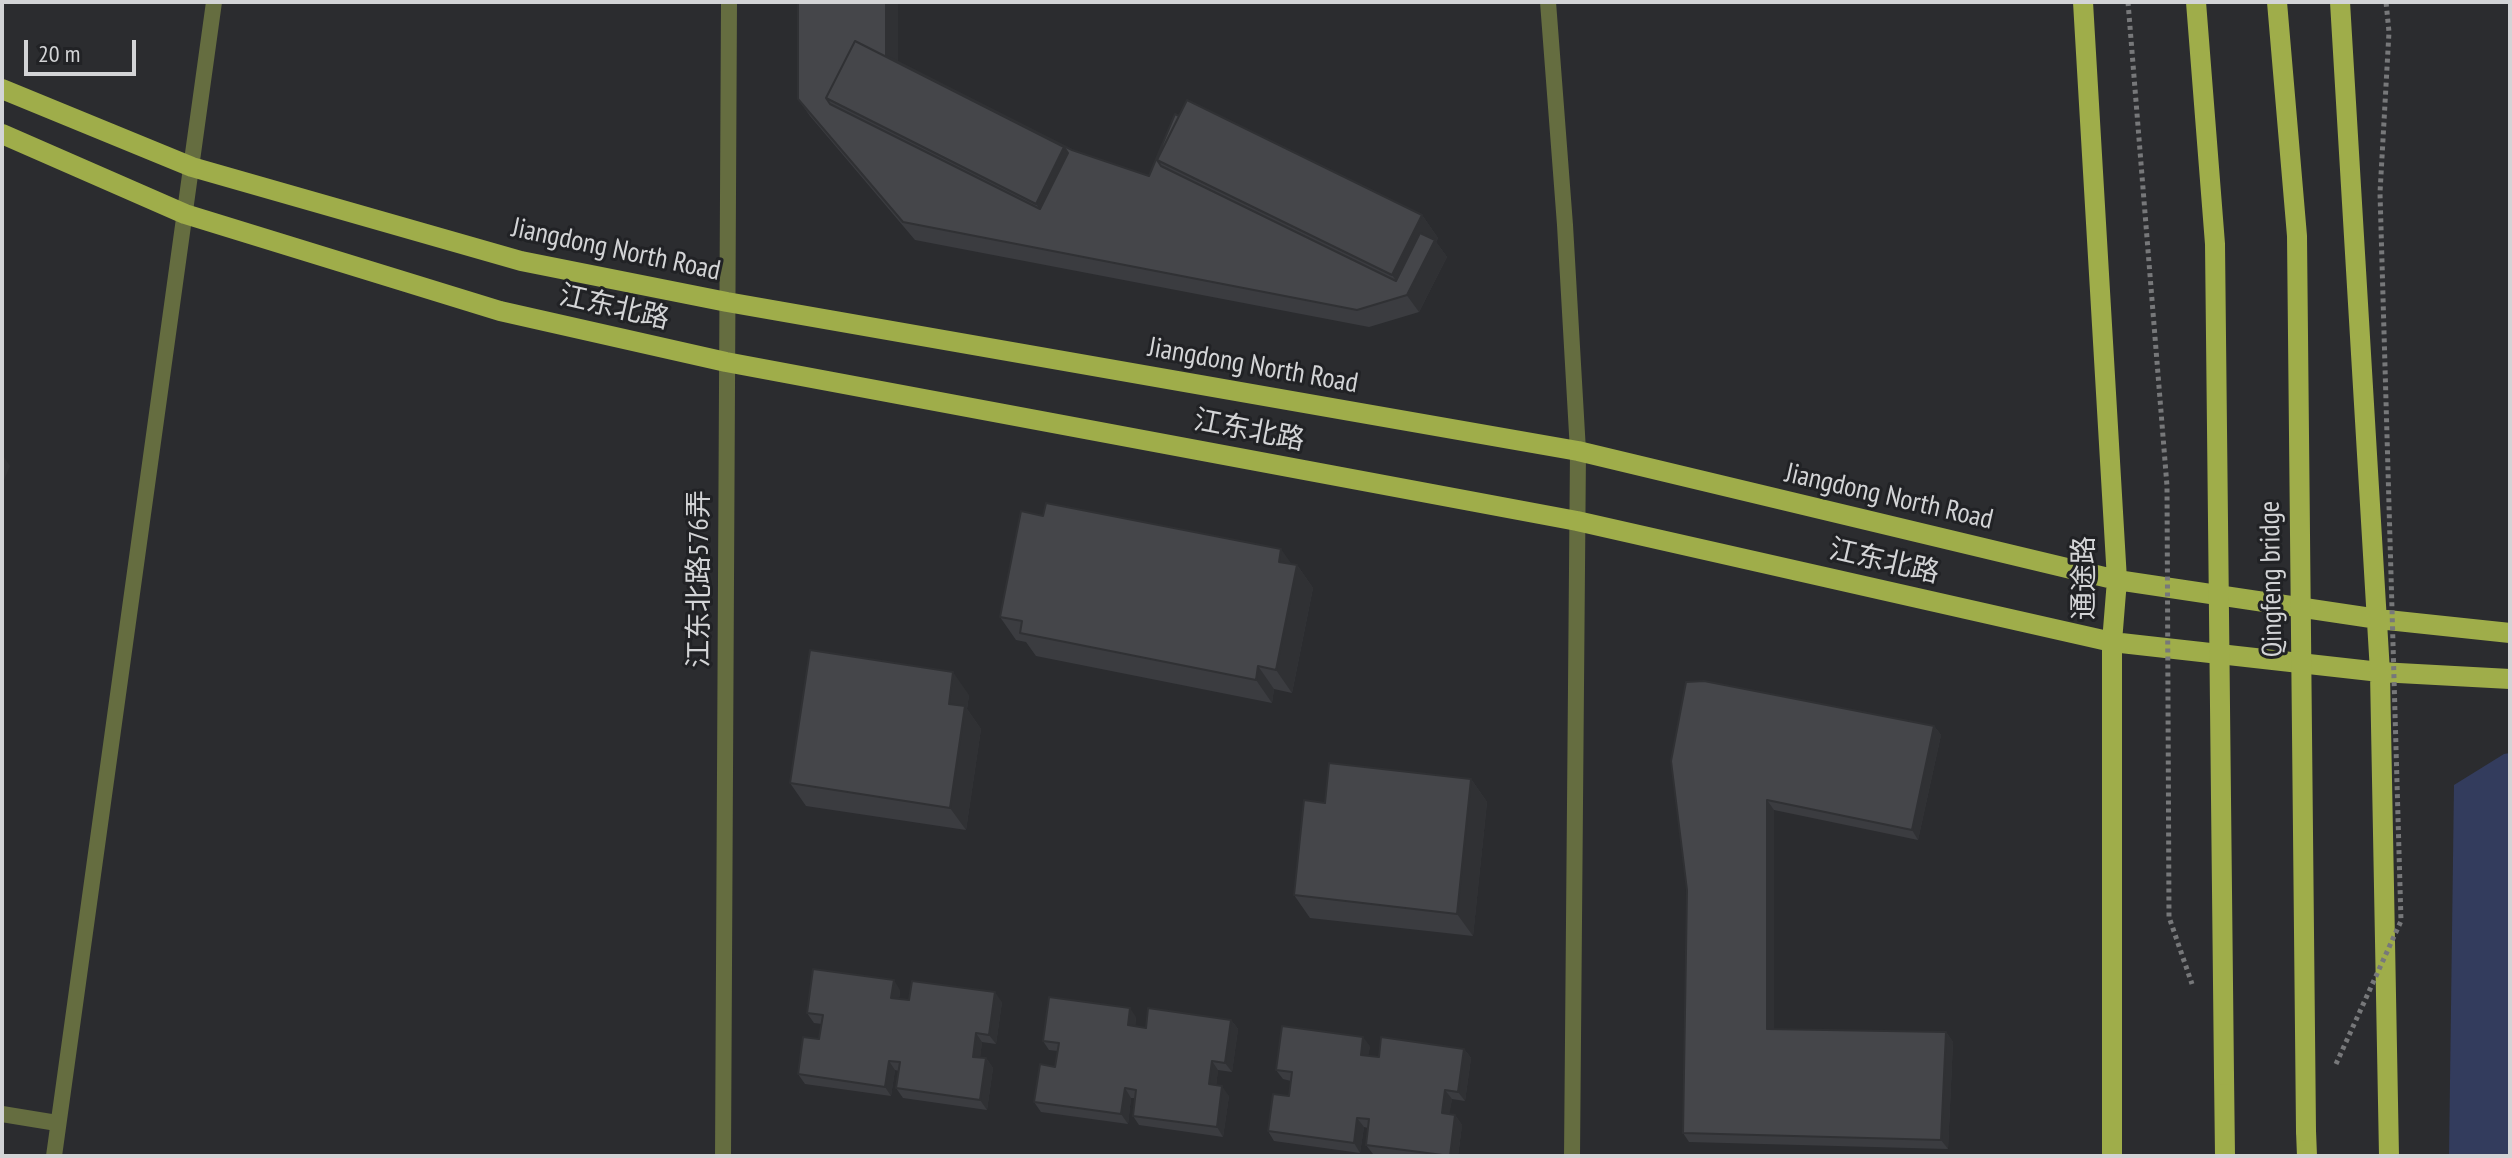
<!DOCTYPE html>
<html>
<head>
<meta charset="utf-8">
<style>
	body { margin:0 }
	#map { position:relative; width:2512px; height:1158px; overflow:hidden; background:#2b2c2f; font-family:"PT Sans Narrow",sans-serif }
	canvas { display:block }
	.frame { position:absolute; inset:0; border:4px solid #d3d4d6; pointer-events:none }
	.scale { position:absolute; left:24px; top:40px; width:112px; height:36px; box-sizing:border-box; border:4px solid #d3d4d6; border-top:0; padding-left:10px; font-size:24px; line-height:28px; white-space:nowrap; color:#d3d4d6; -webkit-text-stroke:6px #212225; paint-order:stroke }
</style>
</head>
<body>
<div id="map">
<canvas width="2512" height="1158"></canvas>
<div class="frame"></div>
<div class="scale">20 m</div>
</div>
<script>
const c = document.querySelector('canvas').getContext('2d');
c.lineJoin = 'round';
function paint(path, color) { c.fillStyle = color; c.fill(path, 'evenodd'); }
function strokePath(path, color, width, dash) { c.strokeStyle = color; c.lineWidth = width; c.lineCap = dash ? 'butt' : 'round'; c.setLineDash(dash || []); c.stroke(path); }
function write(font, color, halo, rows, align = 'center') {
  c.font = font + ' "PT Sans Narrow","Noto Sans SC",sans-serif'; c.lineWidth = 6; c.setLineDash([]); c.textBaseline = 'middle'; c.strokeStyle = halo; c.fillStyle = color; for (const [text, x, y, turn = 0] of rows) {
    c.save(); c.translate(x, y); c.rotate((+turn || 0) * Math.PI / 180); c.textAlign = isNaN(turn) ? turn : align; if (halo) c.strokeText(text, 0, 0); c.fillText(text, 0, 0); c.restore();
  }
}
paint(new Path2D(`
	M2510 753V1156H2449L2454 785 2504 754Z`), '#333c5d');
strokePath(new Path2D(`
	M1548 2 1565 225 1578 451 1572 1156
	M2 1114 57 1123
	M54 1156 214 2
	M723 1156 729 2`), '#656d40', 16);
strokePath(new Path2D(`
	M2083 2 2117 580 2112 642V1156
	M2340 2 2380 672 2389 1156
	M2 89 192 167 521 261 727 302 1578 451 2117 580 2378 619 2510 633
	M2 134 185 214 500 311 726 362 1577 521 2112 642 2380 672 2510 679
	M2224 1075 2225 1156
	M2306 1131 2307 1156`), '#9fad4a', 20);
strokePath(new Path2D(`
	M2128 2 2167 486 2169 917 2192 984
	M2336 1064 2401 921 2380 193 2389 32 2386 2`), '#77787a', 5, [4, 4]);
strokePath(new Path2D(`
	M2196 2 2215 244 2224 1075
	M2277 2 2297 236 2306 1131`), '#9fad4a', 20);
paint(new Path2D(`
	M798 2H898V62L1072 150 1149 176 1175 114 1422 215 1438 238 1436 242 1447 257 1419 312 1369 327 915 240 810 116 798 99Z
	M1291 564 1297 565 1313 588 1292 693 1274 689 1272 703 1036 656 1026 642 1016 640 1000 617Z
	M1704 681 1934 726 1941 735 1918 840 1774 810V1030L1946 1032 1953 1042 1948 1149 1689 1142 1683 1133Z
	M969 695 967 709 981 729 966 830 806 806 790 783Z
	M1471 779 1487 802 1473 936 1310 918 1294 895 1325 803Z
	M900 990 899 999 1002 1002 996 1044 982 1042 980 1058H986L993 1068 987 1110 903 1098 896 1088 899 1071 895 1070 891 1096 805 1084 798 1074 819 1039 822 1024 814 1023 807 1013Z
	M1136 1017 1135 1027 1146 1028 1231 1020 1238 1029 1232 1072 1218 1070 1216 1086 1229 1096 1223 1137 1139 1125 1133 1116 1135 1098H1131L1128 1124 1041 1112 1034 1102 1055 1067 1058 1051 1049 1050 1043 1041Z
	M1370 1046 1368 1056 1379 1057 1464 1049 1471 1058 1465 1101 1452 1099 1449 1114 1455 1115 1462 1125 1458 1156H1384L1373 1154 1366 1145 1368 1128 1364 1127 1360 1153 1274 1141 1268 1131 1289 1096 1291 1081 1283 1079 1276 1070Z`), '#3b3c40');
paint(new Path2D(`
	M886 2H898V67L886 56Z
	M1064 147 1080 170 1052 226 1036 204Z
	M1422 215 1438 238 1436 242 1447 257 1419 312 1392 275Z
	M2 454 10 466 2 485Z
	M1281 549 1296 570 1297 565 1313 588 1292 693 1276 670 1279 562Z
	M1258 666 1274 689 1272 703 1256 680Z
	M953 672 969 695 967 709 981 729 966 830 950 808 949 704Z
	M1934 726 1941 735 1918 840 1912 830Z
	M1471 779 1487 802 1473 936 1457 914Z
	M1767 800 1774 810V1039L1767 1029Z
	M894 980 900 990 898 1008 891 998Z
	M995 992 1002 1002 996 1044 989 1035Z
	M1130 1008 1136 1017 1134 1035 1128 1025Z
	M1231 1020 1238 1029 1232 1072 1225 1063Z
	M1946 1032 1953 1042 1948 1149 1941 1140Z
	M976 1033 982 1042 979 1066 973 1057Z
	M1363 1037 1370 1046 1367 1064 1361 1055Z
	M1464 1049 1471 1058 1465 1101 1458 1092Z
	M986 1058 993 1068 987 1110 980 1100Z
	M889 1061 895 1070 891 1096 885 1087Z
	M1212 1061 1218 1070 1215 1094 1209 1084Z
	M1222 1086 1229 1096 1223 1137 1217 1127Z
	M1125 1088 1131 1098 1128 1124 1121 1114Z
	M1445 1090 1452 1099 1448 1123 1442 1113Z
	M1455 1115 1462 1125 1458 1156H1450Z
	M1357 1118 1364 1127 1360 1153 1354 1143Z`), '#303134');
const building = new Path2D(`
	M798 2H886V56L1072 150 1149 176 1175 114 1179 116 1157 160 1161 166 1396 281 1420 233 1435 240 1407 295 1357 310 903 222 798 99ZM855 41 1064 147 1068 153 1040 209 830 104 826 98Z
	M855 41 1064 147 1036 204 826 98Z
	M1187 100 1422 215 1392 275 1157 160Z
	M1046 503 1281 549 1279 562 1297 565 1276 670 1258 666 1256 680 1020 633 1022 621 1000 617 1021 511 1043 516Z
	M810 650 953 672 949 704 965 706 950 808 790 783Z
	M1704 681 1934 726 1912 830 1767 800V1029L1946 1032 1941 1140 1683 1133 1687 890 1671 761 1686 682Z
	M1329 763 1471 779 1457 914 1294 895 1304 800 1325 803Z
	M813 969 894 980 891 998 909 1000 912 981 995 992 989 1035 976 1033 973 1057 986 1058 980 1100 896 1088 900 1062 889 1061 885 1087 798 1074 803 1037 819 1039 823 1015 807 1013Z
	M1049 997 1130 1008 1128 1025 1146 1028 1148 1008 1231 1020 1225 1063 1212 1061 1209 1084 1222 1086 1217 1127 1133 1116 1136 1090 1125 1088 1121 1114 1034 1102 1040 1064 1055 1067 1059 1043 1043 1041Z
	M1282 1026 1363 1037 1361 1055 1379 1057 1381 1037 1464 1049 1458 1092 1445 1090 1442 1113 1455 1115 1450 1156 1366 1145 1369 1119 1357 1118 1354 1143 1268 1131 1273 1094 1289 1096 1292 1072 1276 1070Z`);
paint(building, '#45464a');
strokePath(building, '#303134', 2);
write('28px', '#d3d4d6', '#212225', [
	["Jiangdong North Road",616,250,12],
	["江东北路",614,308,13],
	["Jiangdong North Road",1253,366,10],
	["江东北路",1249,431,11],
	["Jiangdong North Road",1889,497,13],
	["江东北路",1884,562,13],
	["通途路",2085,578,-90],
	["江东北路576弄",700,579,-90],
	["Qingfeng bridge",2272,579,-91]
]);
</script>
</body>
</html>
